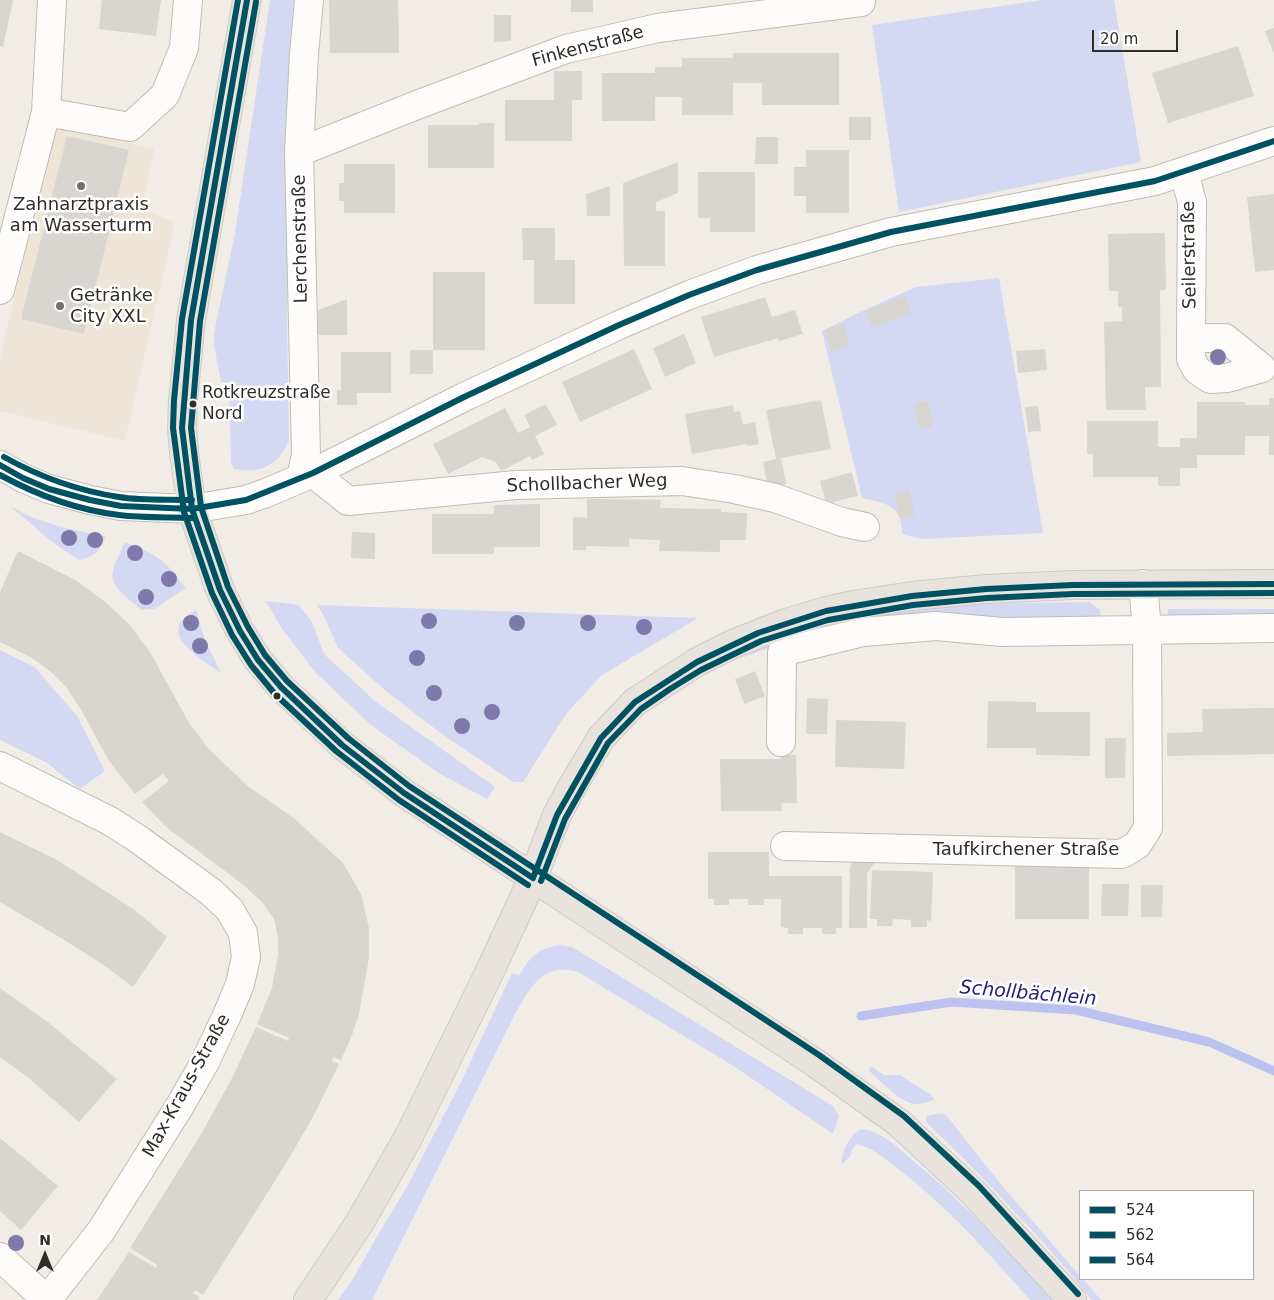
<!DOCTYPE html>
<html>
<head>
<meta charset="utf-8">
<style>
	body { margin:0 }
	#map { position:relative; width:1274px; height:1300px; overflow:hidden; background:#f1ede6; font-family:"DejaVu Sans",sans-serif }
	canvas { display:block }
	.legend { position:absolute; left:1079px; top:1190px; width:175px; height:90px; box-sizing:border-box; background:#fff; border:1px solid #acaba9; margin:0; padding:6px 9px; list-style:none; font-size:15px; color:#302d28 }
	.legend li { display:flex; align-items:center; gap:10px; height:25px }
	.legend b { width:25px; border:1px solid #acaba9 }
	.north { position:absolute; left:20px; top:1230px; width:50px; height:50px; -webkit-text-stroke:4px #fff; paint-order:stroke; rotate:0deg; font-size:14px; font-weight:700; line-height:20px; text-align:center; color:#302d28 }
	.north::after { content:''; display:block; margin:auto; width:18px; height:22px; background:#302d28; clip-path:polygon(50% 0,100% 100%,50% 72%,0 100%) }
	.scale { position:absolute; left:1092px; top:30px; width:86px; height:22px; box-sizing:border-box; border:2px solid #302d28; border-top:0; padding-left:6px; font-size:15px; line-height:18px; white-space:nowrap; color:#302d28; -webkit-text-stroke:4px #fff; paint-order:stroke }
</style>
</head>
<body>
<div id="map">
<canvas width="1274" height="1300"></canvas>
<ul class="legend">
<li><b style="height:6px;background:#005262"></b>524</li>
<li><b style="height:6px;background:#005262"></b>562</li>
<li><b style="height:6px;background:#005262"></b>564</li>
</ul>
<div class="north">N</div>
<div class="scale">20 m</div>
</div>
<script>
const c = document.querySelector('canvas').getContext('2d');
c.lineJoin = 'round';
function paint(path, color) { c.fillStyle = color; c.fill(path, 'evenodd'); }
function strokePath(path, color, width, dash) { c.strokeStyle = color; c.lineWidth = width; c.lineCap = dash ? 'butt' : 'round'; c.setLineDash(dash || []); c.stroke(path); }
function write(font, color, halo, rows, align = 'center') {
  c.font = font + ' "DejaVu Sans",sans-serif'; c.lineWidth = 5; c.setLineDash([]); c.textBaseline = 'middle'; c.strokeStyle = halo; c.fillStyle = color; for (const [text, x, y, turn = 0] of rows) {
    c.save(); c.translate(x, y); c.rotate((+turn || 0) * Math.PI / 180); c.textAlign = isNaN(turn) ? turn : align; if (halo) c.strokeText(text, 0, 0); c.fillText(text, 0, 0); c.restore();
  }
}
paint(new Path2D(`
	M55 124 154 149 142 210 175 222 125 441 0 411V358Z`), '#ede5d6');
paint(new Path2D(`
	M270 0H294L292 15 287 149V320L289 441C278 466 260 474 234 469L231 462 229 383 221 382 214 345V333L235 233Z
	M1042 0H1114L1141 162 899 212 872 25Z
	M999 278 1043 533 922 539 902 534C902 505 886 503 862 498L822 331 856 314 916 287Z
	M10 506 31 517 58 526 106 537C99 551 95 557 79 560L52 542Z
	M125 542C157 554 166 561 186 588L154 609 142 610C108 582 105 583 125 542Z
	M266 601 299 605 312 622 324 654 376 702 495 787 487 799 440 774 372 726 315 672 280 626Z
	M1090 602 1100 610 1101 623 777 645 736 660C776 641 816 627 859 618 934 602 1013 603 1090 602Z
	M317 605 698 618 602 675 566 714 523 782H513L442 734 387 692 338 648 324 616Z
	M1168 609H1274V620L1168 621Z
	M196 610 205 640 221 673C199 657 153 632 196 610Z
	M0 650 35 667 77 716 105 771 80 789 47 763 0 740Z
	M558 945 572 947 833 1106 839 1116 833 1134 735 1067 578 972C541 962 530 989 514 1016L372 1300H338L354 1277 376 1238 408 1185 462 1080 512 973 519 975C531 957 535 950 558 945Z
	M871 1066 884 1075H900L931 1095 934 1100C927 1102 918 1106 910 1103 895 1097 881 1081 869 1071Z
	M942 1113 946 1115 999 1182 1080 1276V1279H1083L1101 1300H1092C1041 1237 985 1179 927 1123L926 1116Z
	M861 1129C883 1131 899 1149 915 1162 965 1204 1009 1251 1052 1300H1030C988 1252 944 1203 893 1165 881 1156 871 1147 856 1144L852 1149 850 1157 841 1165C842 1150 848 1137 861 1129Z`), '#d4d8f3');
strokePath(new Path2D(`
	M861 1016 951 1002 1076 1010 1209 1042 1274 1071`), '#bbc2f0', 9);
paint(new Path2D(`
	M0 0H13L3 47 0 46Z
	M102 0H161L156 36 99 29Z
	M329 0H398L399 53H330Z
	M571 0H593V12H571Z
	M494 15H511V41L494 42Z
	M1274 28V54L1265 31Z
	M1238 46 1254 96 1168 123 1152 73Z
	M733 53H839V105H762V83H733V115H682V97H655V121H602V73H655V67H682V58H733Z
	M554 71H582V100H572V141H505V100H554Z
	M849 117H871V140H849Z
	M479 123H494V168H428V125H479Z
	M67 136 129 150 84 334 21 319Z
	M756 137H778V164H755Z
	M806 150H849V213H806V196H794V167H806Z
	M678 162V193L656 202V211H665V266H624L623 183Z
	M344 164H395V213H344V201H339V183H344Z
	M698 172H755V232H710V218H698Z
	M610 186V216H587L586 194Z
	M1274 194V270L1255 272 1247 197Z
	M522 228H555V260H575V304H534V260H523Z
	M1165 233 1166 290H1160L1161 387H1145L1146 410H1106L1104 322 1122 321V307H1118V291H1109L1108 234Z
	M433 272H485V350H433Z
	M905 296 911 313 872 327 866 311Z
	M765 297 772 317 795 310 803 334 779 341 778 338 714 357 701 317Z
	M347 299V335H318V310Z
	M844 324 850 346 831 351 825 329Z
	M684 334 696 363 665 377 653 348Z
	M634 349 652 389 580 422 562 382Z
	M1045 349 1047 370 1018 373 1016 351Z
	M410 350H433V374H410Z
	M341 352H391V393H357V405H337V390H341Z
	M1269 398H1274V455H1269V436H1245V455H1197V468H1180V486H1158V477H1093V454H1087V421H1158V447H1180V438H1197V402H1245V405H1269Z
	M821 400 831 449 781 458 786 484 768 488 763 462 776 459 766 410Z
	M928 401 933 426 920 429 914 404Z
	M546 404 557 425 535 436 544 454 532 460 530 456 501 471 496 462 482 457 448 474 433 444 505 408 518 433 530 427 524 415Z
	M733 405 734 412 740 411 743 425 755 422 759 444 747 446V444L692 454 685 414Z
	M1038 406 1041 431 1028 432 1025 407Z
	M852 472 858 496 826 504 820 481Z
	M909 491 915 516 900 519 894 495Z
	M587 499 661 500 660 508 721 509V512L747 513 746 540H720V552L659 551 660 540 629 539V547L586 546V550H573V517L587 518Z
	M540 504V547H494V554H432V514H494V505Z
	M352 532 375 533V559L351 558Z
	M18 551 77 581 104 601 130 625 150 652 189 723 209 749 249 787 295 819 343 863 361 894 369 928V958L359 1014 351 1038 341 1060 333 1057 332 1061 339 1064 313 1117 285 1165 203 1295 195 1290 193 1293 200 1297 198 1300H97L129 1252 156 1268 157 1265 130 1248 200 1136 231 1080 256 1027 288 1041 289 1038 257 1024 272 988 278 955V937L274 919 262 902 241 883 166 827 142 802 169 781 163 774 135 794 109 761 80 708 66 687 51 672 32 658 0 642V592Z
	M755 671 765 696 744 704 735 679Z
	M807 698 828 699 827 734H806Z
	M988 701 1036 702V712H1090V756L1036 755V748H987Z
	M1274 708V754L1167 756V733L1203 732 1202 709Z
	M836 720 906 722 904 769 835 767Z
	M1105 738H1126L1125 778H1105Z
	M781 755H796L797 803H781L782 811H721L720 759H781Z
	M0 832 57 860 93 883 136 911 167 937 133 987 102 964 61 938 0 902Z
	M708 852H769V876H842V928H836V934H822V928H803V934H788V928L781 927V899H764V905H748V899H729V905H714V899H708Z
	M854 858 875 862 867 873V928H849L850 867Z
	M1015 866 1089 867V919H1015Z
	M872 870 933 872 931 921 927 920V927H911V920L893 919 892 926H877V919H870Z
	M1102 884H1129L1128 916H1101Z
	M1141 885H1163L1162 917H1141Z
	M0 988 49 1023 117 1079 79 1122 25 1075 0 1057Z
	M0 1138 58 1186 21 1230 0 1211Z`), '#d9d5d0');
const minor = new Path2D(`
	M46 112 130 127 165 95 184 48 188 0
	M299 152 422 103 566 49 658 28 861 2
	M1184 173 1192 202 1191 338V359L1197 370 1210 379 1227 378 1262 368 1225 338H1191
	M0 290 46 112 52 0
	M0 465 23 478 49 489 90 500 121 506 192 509 246 500 266 493 313 473 464 397 619 325 689 295 757 270 891 232 1155 181 1274 141
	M313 473 348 501 516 485 682 481 734 489 775 498 842 522 865 527
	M301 478 306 455 299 152 304 54 309 0
	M781 742 782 652 863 632 936 626 1002 632 1274 628
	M0 766 110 821 138 839 211 892 230 910 243 933 246 957 240 984 228 1013 205 1062 178 1109 101 1231 47 1300
	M785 846 1122 854 1137 845 1148 828 1147 630 1143 584
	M0 1257 47 1300`);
const major = new Path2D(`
	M247 0 191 320 183 401 182 428 184 453 192 509 220 590 240 631 258 660 281 687 342 745 404 793 814 1062 899 1123 973 1192 1072 1300
	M308 1300 360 1222 408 1138 491 969 533 878 557 815 568 794 601 738 635 702 697 662 733 644 786 623 826 611 854 605 912 596 986 589 1073 585 1274 584`);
strokePath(minor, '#bfbcb6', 30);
strokePath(major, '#cdcbc7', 30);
strokePath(minor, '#fdfcfb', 28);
strokePath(major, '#e8e4dd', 28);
strokePath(new Path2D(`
	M247 0 191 320 182 428 192 509 220 590 240 631 258 660 281 687 342 745 404 793 533 878
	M0 465 23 478 49 489 90 500 121 506 192 509 246 500 313 473 464 397 619 325 689 295 757 270 891 232 1155 181 1274 141
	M533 878 557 815 601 738 635 702 697 662 758 633 826 611 912 596 986 589 1073 585 1274 584`), '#005262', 6);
strokePath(new Path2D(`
	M238 0 182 319 174 400 173 428 184 512 212 593 232 635 251 665 274 693 336 751 399 800 528 885
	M0 475C37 495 77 510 119 515 143 518 168 517 192 518
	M541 881 565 819 608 743 641 709 670 689 701 670 761 641 828 620 913 605 987 598 1073 594 1274 593`), '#005262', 6);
strokePath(new Path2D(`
	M256 2 200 321 191 428 201 507 228 587 248 627 265 655 287 681 348 738 409 786 819 1055 904 1116 979 1186 1078 1294
	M4 457C40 477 79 491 119 497 143 501 168 499 192 500`), '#005262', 6);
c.fillStyle = '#7f78aa';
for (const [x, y] of [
	[1218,357],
	[69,538],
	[95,540],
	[135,553],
	[169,579],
	[146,597],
	[429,621],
	[191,623],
	[517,623],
	[588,623],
	[644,627],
	[200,646],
	[417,658],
	[434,693],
	[492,712],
	[462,726],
	[16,1243]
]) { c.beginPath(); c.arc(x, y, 8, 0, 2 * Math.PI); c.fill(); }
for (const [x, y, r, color] of [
	[81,186,5,"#74706a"],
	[60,306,5,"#74706a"],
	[193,404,4.5,"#302d28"],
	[277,696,4.5,"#302d28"]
]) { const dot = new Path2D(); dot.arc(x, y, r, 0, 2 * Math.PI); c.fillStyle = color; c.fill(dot); strokePath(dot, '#fff', 2); }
write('17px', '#302d28', '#fff', [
	["Rotkreuzstraße",202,394],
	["Nord",202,415]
], 'left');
write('18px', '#302d28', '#fff', [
	["Finkenstraße",588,47,-15],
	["Lerchenstraße",301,239,-91],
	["Seilerstraße",1190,255,-91],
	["Schollbacher Weg",587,484,-2],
	["Taufkirchener Straße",1026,850],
	["Max-Kraus-Straße",187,1086,-61]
]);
write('18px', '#302d28', '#fff', [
	["Zahnarztpraxis",81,205],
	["am Wasserturm",81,226],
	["Getränke",70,296,"left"],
	["City XXL",70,317,"left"]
]);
write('italic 19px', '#241d7d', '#fff', [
	["Schollbächlein",1028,994,5]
]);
</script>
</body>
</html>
